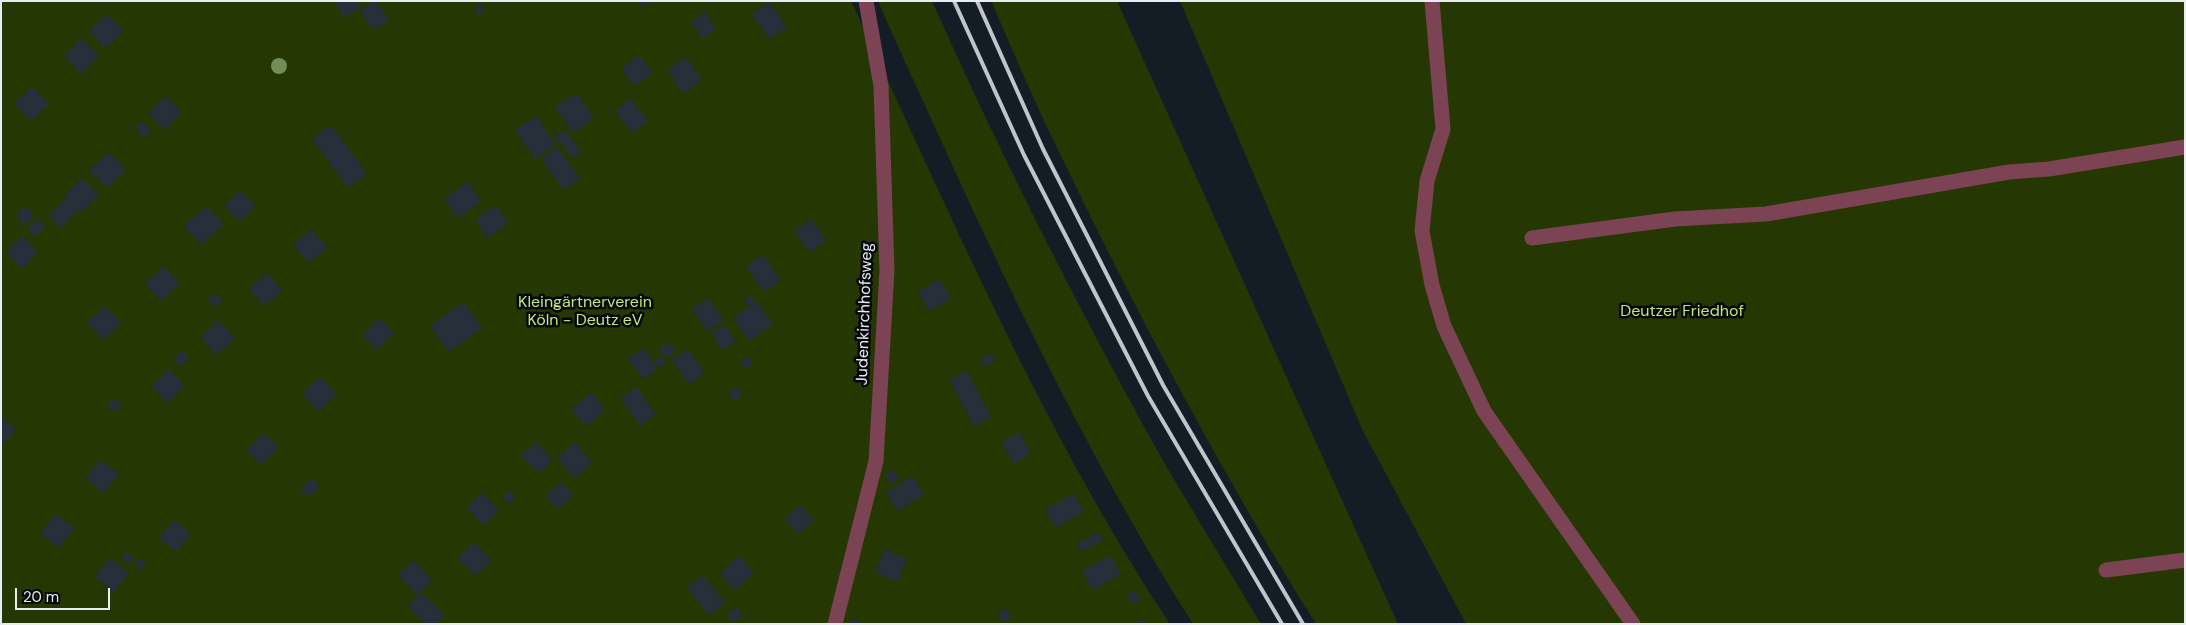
<!DOCTYPE html>
<html>
<head>
<meta charset="utf-8">
<style>
	body { margin:0 }
	#map { position:relative; width:2186px; height:625px; overflow:hidden; background:#141c26; font-family:"DM Sans",sans-serif }
	canvas { display:block }
	.frame { position:absolute; inset:0; border:2px solid #e8edf5; pointer-events:none }
	.scale { position:absolute; left:15px; top:588px; width:95px; height:22px; box-sizing:border-box; border:2px solid #e8edf5; border-top:0; padding-left:6px; font-size:15px; line-height:18px; white-space:nowrap; color:#e8edf5; -webkit-text-stroke:4px #04060a; paint-order:stroke }
</style>
</head>
<body>
<div id="map">
<canvas width="2186" height="625"></canvas>
<div class="frame"></div>
<div class="scale">20 m</div>
</div>
<script>
const c = document.querySelector('canvas').getContext('2d');
c.lineJoin = 'round';
function paint(path, color) { c.fillStyle = color; c.fill(path, 'evenodd'); }
function strokePath(path, color, width, dash) { c.strokeStyle = color; c.lineWidth = width; c.lineCap = dash ? 'butt' : 'round'; c.setLineDash(dash || []); c.stroke(path); }
function write(font, color, halo, rows, align = 'center') {
  c.font = font + ' "DM Sans",sans-serif'; c.lineWidth = 5; c.setLineDash([]); c.textBaseline = 'middle'; c.strokeStyle = halo; c.fillStyle = color; for (const [text, x, y, turn = 0] of rows) {
    c.save(); c.translate(x, y); c.rotate((+turn || 0) * Math.PI / 180); c.textAlign = isNaN(turn) ? turn : align; if (halo) c.strokeText(text, 0, 0); c.fillText(text, 0, 0); c.restore();
  }
}
paint(new Path2D(`
	M1 1H851C950 212 1041 429 1170 624H1Z
	M878 1H932C999 151 1073 298 1152 441 1187 503 1225 563 1261 624H1193C1099 475 1021 316 948 156 925 104 900 53 878 1Z
	M991 1H1117L1398 624H1316C1222 474 1138 316 1061 156 1036 106 1014 53 991 1Z
	M1180 1H2185V624H1466L1362 429Z`), '#253702');
paint(new Path2D(`
	M334 1H357L361 7 345 18Z
	M373 1H376L389 20 373 30 360 11Z
	M637 1H649L641 7Z
	M480 2 485 10 479 15 474 7Z
	M769 2 787 27 770 39 752 15Z
	M705 11 716 29 702 39 691 22Z
	M107 14 124 31 105 48 89 31Z
	M81 38 99 56 81 74 64 56Z
	M639 55 653 73 634 86 621 68Z
	M686 57 702 80 683 93 667 70Z
	M32 87 49 104 31 121 14 104Z
	M577 93 594 118 573 133 555 107Z
	M165 96 181 113 165 130 148 113Z
	M630 99 648 121 633 133 615 111Z
	M536 116 556 145 535 159 515 130Z
	M142 121 151 131 143 137 135 127Z
	M331 125 367 174 348 188 312 139Z
	M565 130 581 152 572 158 562 144 560 145 554 137Z
	M557 147 580 178 564 190 541 159Z
	M108 152 126 170 107 188 89 170Z
	M82 178 99 195 81 212 79 210 61 228 49 216 67 198 65 195Z
	M468 181 481 201 458 218 444 199Z
	M240 190 256 206 240 222 224 206Z
	M496 205 508 223 488 238 475 220Z
	M25 206 34 216 25 225 16 215Z
	M206 206 224 224 201 245 184 226Z
	M37 219 45 228 35 237 27 228Z
	M811 219 826 240 810 252 794 231Z
	M311 229 327 247 309 263 293 245Z
	M22 236 38 252 22 269 6 252Z
	M763 255 781 281 764 292 746 266Z
	M164 266 180 283 162 301 145 283Z
	M266 273 282 290 265 306 249 289Z
	M940 279 951 299 929 311 918 291Z
	M212 293 223 300 218 307 207 300Z
	M752 295 755 300 748 306 744 300Z
	M707 298 724 320 708 331 692 309Z
	M756 301 773 324 749 341 733 318Z
	M463 302 482 328 449 352 430 326Z
	M105 306 121 323 103 340 87 322Z
	M380 318 394 333 377 350 362 335Z
	M218 320 235 338 217 355 200 337Z
	M725 325 736 341 722 350 711 333Z
	M664 342 676 348 671 358 659 352Z
	M643 348 658 368 643 379 628 359Z
	M688 349 704 373 689 384 672 360Z
	M181 350 189 358 181 367 173 359Z
	M992 353 996 360 985 366 980 359Z
	M661 355 667 362 660 367 655 361Z
	M748 357 753 363 746 369 741 362Z
	M169 369 185 386 168 403 151 386Z
	M967 371 991 417 974 426 949 380Z
	M319 377 337 394 319 411 302 394Z
	M636 387 656 414 641 426 620 399Z
	M736 387 742 395 734 401 728 392Z
	M591 392 605 410 586 426 571 409Z
	M113 398 122 405 115 412 107 406Z
	M1 416 16 430 1 447Z
	M1019 432 1031 453 1014 464 1001 442Z
	M264 433 279 447 261 465 246 450Z
	M536 442 552 460 538 473 521 455Z
	M575 442 592 462 575 478 557 458Z
	M100 460 119 474 103 493 86 478Z
	M894 470 899 478 890 484 885 475Z
	M912 476 924 494 898 511 886 493Z
	M311 478 320 486 309 498 300 490Z
	M561 482 573 495 558 509 546 496Z
	M510 490 516 497 509 504 502 497Z
	M482 493 499 511 484 525 467 508Z
	M1073 493 1084 511 1056 528 1045 510Z
	M800 505 814 521 798 534 785 519Z
	M55 514 74 528 59 548 40 533Z
	M174 520 191 534 176 552 159 538Z
	M1098 532 1103 540 1081 552 1077 544Z
	M474 542 491 560 475 576 458 559Z
	M885 549 907 559 897 582 875 572Z
	M125 552 133 558 129 564 121 558Z
	M1110 555 1121 574 1093 590 1082 571Z
	M739 556 754 573 735 590 720 573Z
	M110 557 129 573 114 592 95 576Z
	M139 558 146 563 140 570 133 565Z
	M413 560 432 580 417 595 398 575Z
	M703 575 725 603 709 615 687 587Z
	M1134 590 1141 600 1133 605 1127 594Z
	M421 592 445 616 437 624H426L408 606Z
	M737 607 743 615 733 623 727 615Z
	M1006 608 1012 617 1003 623 997 614Z
	M850 619 863 623V624H848Z
	M1142 619 1145 624H1134Z`), '#272f3b');
strokePath(new Path2D(`
	M1432 1 1443 129 1427 181 1422 231 1432 285 1444 326 1484 411 1633 624
	M1532 238 1675 219 1766 214 2009 172 2049 169 2185 147
	M2106 570 2185 560
	M835 624 876 461 887 270 881 86 866 1`), '#7b4354', 15);
strokePath(new Path2D(`
	M954 1 1024 155 1148 396 1282 624
	M977 1 1043 149 1163 385 1303 624`), '#bfc4cd', 4);
c.fillStyle = '#728e55';
for (const [x, y] of [
	[279,66]
]) { c.beginPath(); c.arc(x, y, 8, 0, 2 * Math.PI); c.fill(); }
write('16px', '#beeb7c', '#04060a', [
	["Kleingärtnerverein",585,303],
	["Köln - Deutz eV",585,321],
	["Deutzer Friedhof",1682,312]
]);
write('16px', '#e8edf5', '#04060a', [
	["Judenkirchhofsweg",865,314,-88]
]);
</script>
</body>
</html>
